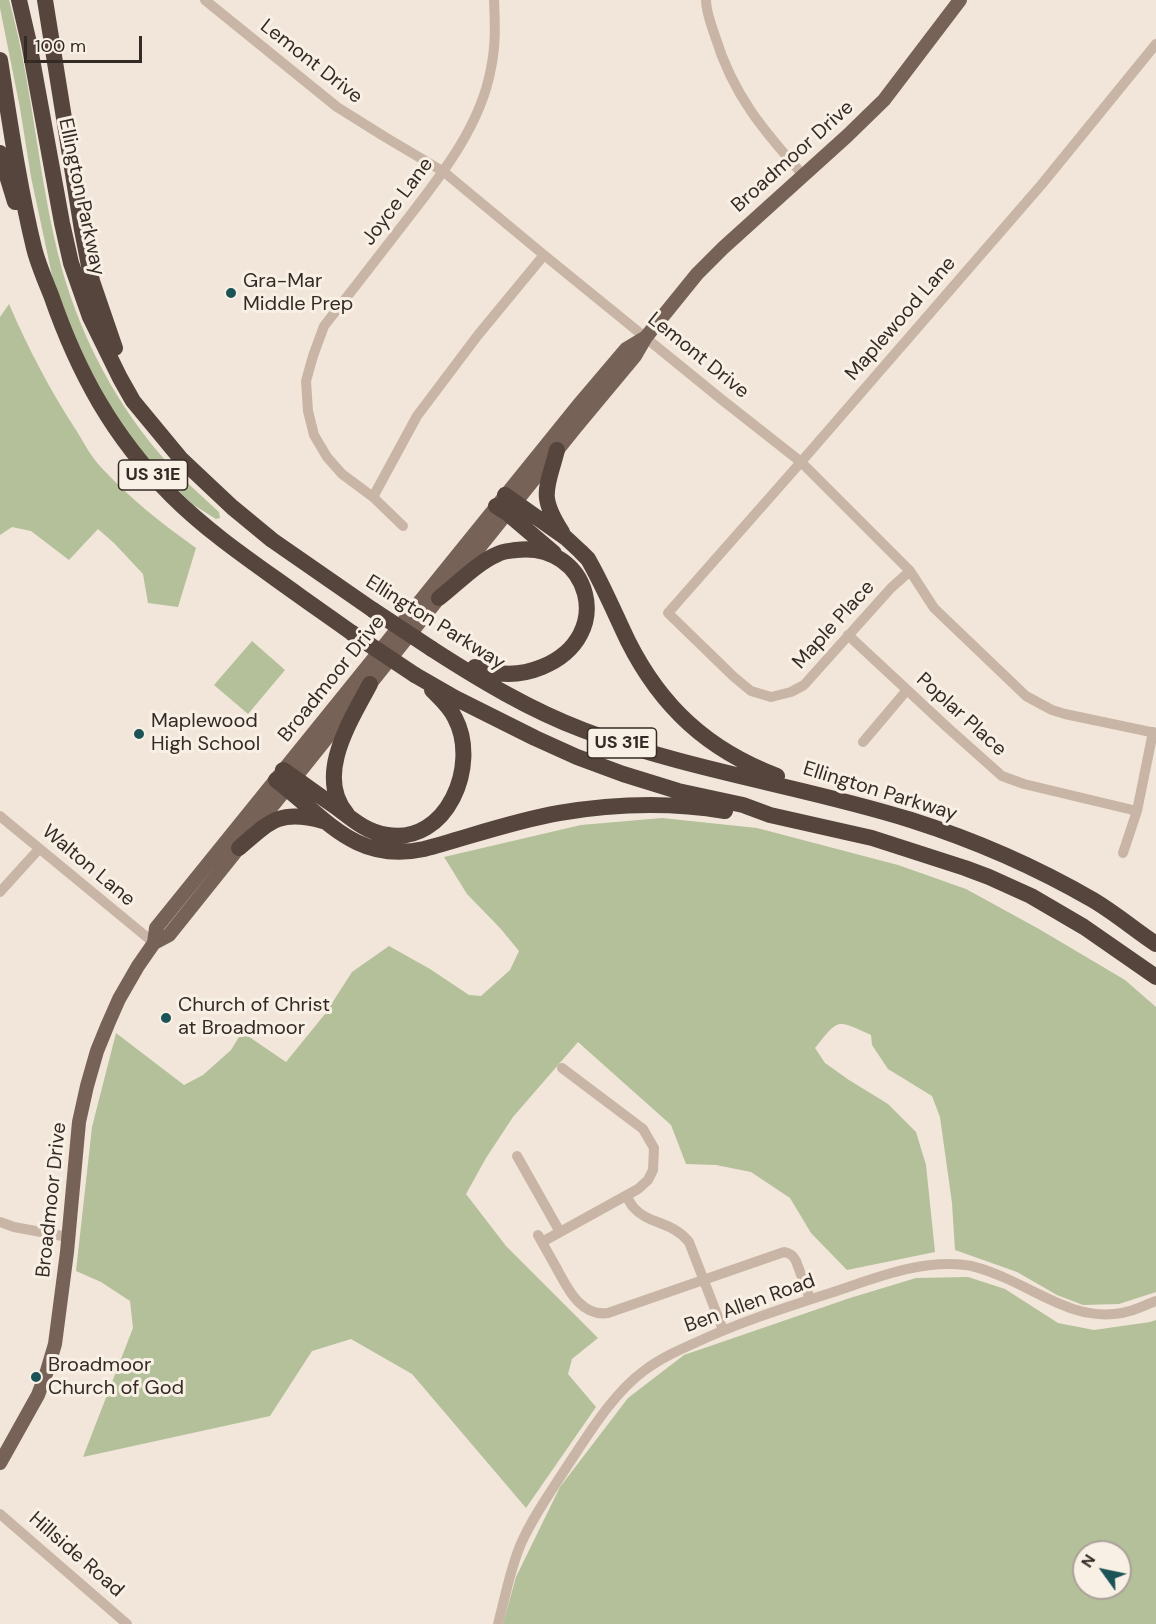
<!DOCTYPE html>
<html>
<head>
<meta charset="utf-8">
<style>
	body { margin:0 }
	#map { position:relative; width:1156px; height:1624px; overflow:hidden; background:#f1e6d9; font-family:"DM Sans",sans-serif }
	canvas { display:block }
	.north { position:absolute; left:1072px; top:1540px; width:60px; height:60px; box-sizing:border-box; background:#f9f0e5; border:2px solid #aba199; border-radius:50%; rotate:303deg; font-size:16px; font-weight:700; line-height:24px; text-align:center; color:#352b26 }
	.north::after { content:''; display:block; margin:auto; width:21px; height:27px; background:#1c5356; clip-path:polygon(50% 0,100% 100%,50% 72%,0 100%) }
	.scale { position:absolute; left:24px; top:36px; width:118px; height:27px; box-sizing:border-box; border:3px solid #352b26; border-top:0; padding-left:8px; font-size:18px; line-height:21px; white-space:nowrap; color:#352b26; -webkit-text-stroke:4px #f9f0e5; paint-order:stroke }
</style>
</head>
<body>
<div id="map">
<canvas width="1156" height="1624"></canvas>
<div class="north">N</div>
<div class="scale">100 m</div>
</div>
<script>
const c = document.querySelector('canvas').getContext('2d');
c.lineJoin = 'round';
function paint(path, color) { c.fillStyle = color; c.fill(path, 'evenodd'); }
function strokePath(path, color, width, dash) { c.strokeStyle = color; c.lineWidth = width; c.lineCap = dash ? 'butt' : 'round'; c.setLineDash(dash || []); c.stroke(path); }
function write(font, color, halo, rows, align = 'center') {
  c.font = font + ' "DM Sans",sans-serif'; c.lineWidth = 6; c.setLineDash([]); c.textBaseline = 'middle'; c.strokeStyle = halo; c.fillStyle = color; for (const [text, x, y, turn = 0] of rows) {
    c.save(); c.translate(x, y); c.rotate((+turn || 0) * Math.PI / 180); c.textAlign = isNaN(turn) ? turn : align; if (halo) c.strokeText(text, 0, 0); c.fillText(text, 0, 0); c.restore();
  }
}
paint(new Path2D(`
	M0 0H9C31 79 37 161 55 241 71 314 103 382 149 441 169 467 195 490 219 512L220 518 216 519 192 504 160 472 124 429 99 390 56 294 31 177 20 108 0 8Z
	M9 304C28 348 50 390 76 430 83 441 90 455 99 465 128 497 161 523 196 548L178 607 148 603 143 574 114 543 98 529 69 560 31 531 12 527 0 535V317Z
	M252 641 285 670 248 714 214 685Z
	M662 818 757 828 898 865 966 889 1039 929 1125 980 1156 1007V1292L1119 1304 1083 1305 1057 1295 1017 1272 955 1250 952 1203 940 1117 932 1096 888 1069 872 1045 871 1035C836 1019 839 1018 815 1048L825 1063 849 1080 888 1104 916 1132 926 1165 935 1252 847 1270 811 1233 790 1198 751 1172 716 1165 686 1164 671 1125 578 1042 513 1117 486 1158 466 1194 506 1246 598 1338 572 1359 568 1374 596 1407 526 1508 412 1374 351 1339 312 1351 270 1416 83 1457 133 1328 130 1301 101 1282 76 1271 92 1127 116 1033 184 1085 203 1075 231 1050 242 1032 286 1062 325 1014 352 972 389 946 430 969 469 995 481 996 510 970 519 951 500 928 467 894 444 857 581 825Z
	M968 1277 1005 1289 1058 1323 1094 1330 1150 1322 1156 1320V1624H503L516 1577 560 1487 628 1398 684 1355 850 1298 916 1278ZM1084 1552H1120V1588H1084Z`), '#b3c099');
strokePath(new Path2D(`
	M205 0 337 107 385 137 444 172 544 255 721 399 801 462 910 571 934 608 1026 696 1052 710 1065 714 1156 733
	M706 0C706 12 711 24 715 36 733 95 763 130 803 175
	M373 497 417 416 478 335 544 255
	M403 526 373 497 342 474 327 457 314 435 308 411 306 381 313 356 324 326C351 292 378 257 405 222 440 177 481 126 491 68 496 45 495 23 494 0
	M910 571 891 588 804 685 791 692 771 697 751 691 734 677 668 613 801 462 1042 184 1156 44
	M848 635 948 728 1002 776 1024 784 1137 811
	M863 742 907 690
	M0 816 154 943
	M1123 853 1137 811 1153 732
	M0 892 39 849
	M517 1156 560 1232
	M626 1196C629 1200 631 1205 634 1208 648 1224 672 1221 689 1242L723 1330
	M0 1222 14 1227 68 1237
	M538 1235C544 1246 551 1258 557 1269 568 1289 581 1317 608 1313L784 1252C790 1253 793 1255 796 1261L810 1299
	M542 1242 638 1189 648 1180 653 1170 654 1148 643 1129 562 1068
	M0 1514 127 1624
	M498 1624C505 1598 510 1570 520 1546 532 1518 550 1493 566 1468 588 1435 613 1393 645 1370 661 1358 679 1350 697 1342 738 1323 781 1309 824 1295 869 1281 917 1259 965 1265 977 1266 991 1272 1003 1277 1043 1294 1077 1321 1122 1313 1134 1311 1145 1305 1156 1301`), '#c9b5a5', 10);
strokePath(new Path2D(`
	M154 943 169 935 575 428 635 356 646 337 697 274 723 248 847 136 884 100 960 0
	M0 1463 38 1395 47 1371 55 1344 67 1252 79 1122 87 1086 97 1051 108 1024 119 999 138 966 154 943 156 928 581 402 626 349 646 337`), '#776257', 14);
strokePath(new Path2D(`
	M19 0 29 43 62 223 71 263 90 317 120 378 133 401 181 459 232 507 272 540 373 610
	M45 0 82 230 92 281 115 348
	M0 60C10 123 19 186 34 248 38 264 45 280 51 295 78 373 113 437 172 496 209 533 254 563 297 594 315 607 334 620 352 633
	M0 153 15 202
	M557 450C547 489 538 495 562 532
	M505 495 566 538 580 551 588 559C603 585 615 614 628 641 661 707 708 750 777 776
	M496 506 507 513 554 553
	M439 598C457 584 478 562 498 554 503 551 510 551 516 550 589 541 618 636 542 667 520 676 497 676 475 667
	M432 649C480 680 530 710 583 730 689 771 803 786 911 820 974 840 1036 867 1093 900 1115 913 1135 930 1156 944
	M415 675 455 698 535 738 577 757 623 774 678 791 743 805 770 815 872 838 965 868 989 877 1031 896 1084 927 1156 977
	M283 770C301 782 318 795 336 807 352 819 366 832 387 835 447 845 480 765 455 718 450 707 440 698 432 690
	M276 780C325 817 355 864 424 849 469 837 513 821 559 813 612 804 670 802 725 811
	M347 814C314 776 351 720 370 684
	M239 848C270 821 280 809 323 821`), '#56453d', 16);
strokePath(new Path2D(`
	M373 610 432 649
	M352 633 415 675`), '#56453d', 16);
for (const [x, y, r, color] of [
	[231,293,6,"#1c5356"],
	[139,734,6,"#1c5356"],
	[166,1018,6,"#1c5356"],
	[36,1377,6,"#1c5356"]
]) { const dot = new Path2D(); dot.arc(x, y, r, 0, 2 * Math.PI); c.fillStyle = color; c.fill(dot); strokePath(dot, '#f9f0e5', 2); }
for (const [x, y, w] of [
	[153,475,69],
	[622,743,69]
]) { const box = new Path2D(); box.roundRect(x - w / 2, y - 15, w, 30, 4.5); c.fillStyle = '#f9f0e5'; c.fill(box); strokePath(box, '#352b26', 1.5); }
write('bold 18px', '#352b26', null, [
	["US 31E",153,475],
	["US 31E",622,743]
]);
write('20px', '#352b26', '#f9f0e5', [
	["Lemont Drive",311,62,38],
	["Broadmoor Drive",793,157,-42],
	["Ellington Parkway",81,197,78],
	["Joyce Lane",398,202,-53],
	["Maplewood Lane",901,319,-49],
	["Lemont Drive",698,356,39],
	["Ellington Parkway",435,623,32],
	["Maple Place",834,625,-48],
	["Broadmoor Drive",332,679,-51],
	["Poplar Place",961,715,42],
	["Ellington Parkway",880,792,17],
	["Walton Lane",88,866,40],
	["Broadmoor Drive",52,1200,-84],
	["Ben Allen Road",750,1304,-20],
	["Hillside Road",76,1555,41]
]);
write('20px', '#352b26', '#f9f0e5', [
	["Gra-Mar",243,282],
	["Middle Prep",243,305],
	["Maplewood",151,722],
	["High School",151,745],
	["Church of Christ",178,1006],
	["at Broadmoor",178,1029],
	["Broadmoor",48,1366],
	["Church of God",48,1389]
], 'left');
</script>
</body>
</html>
